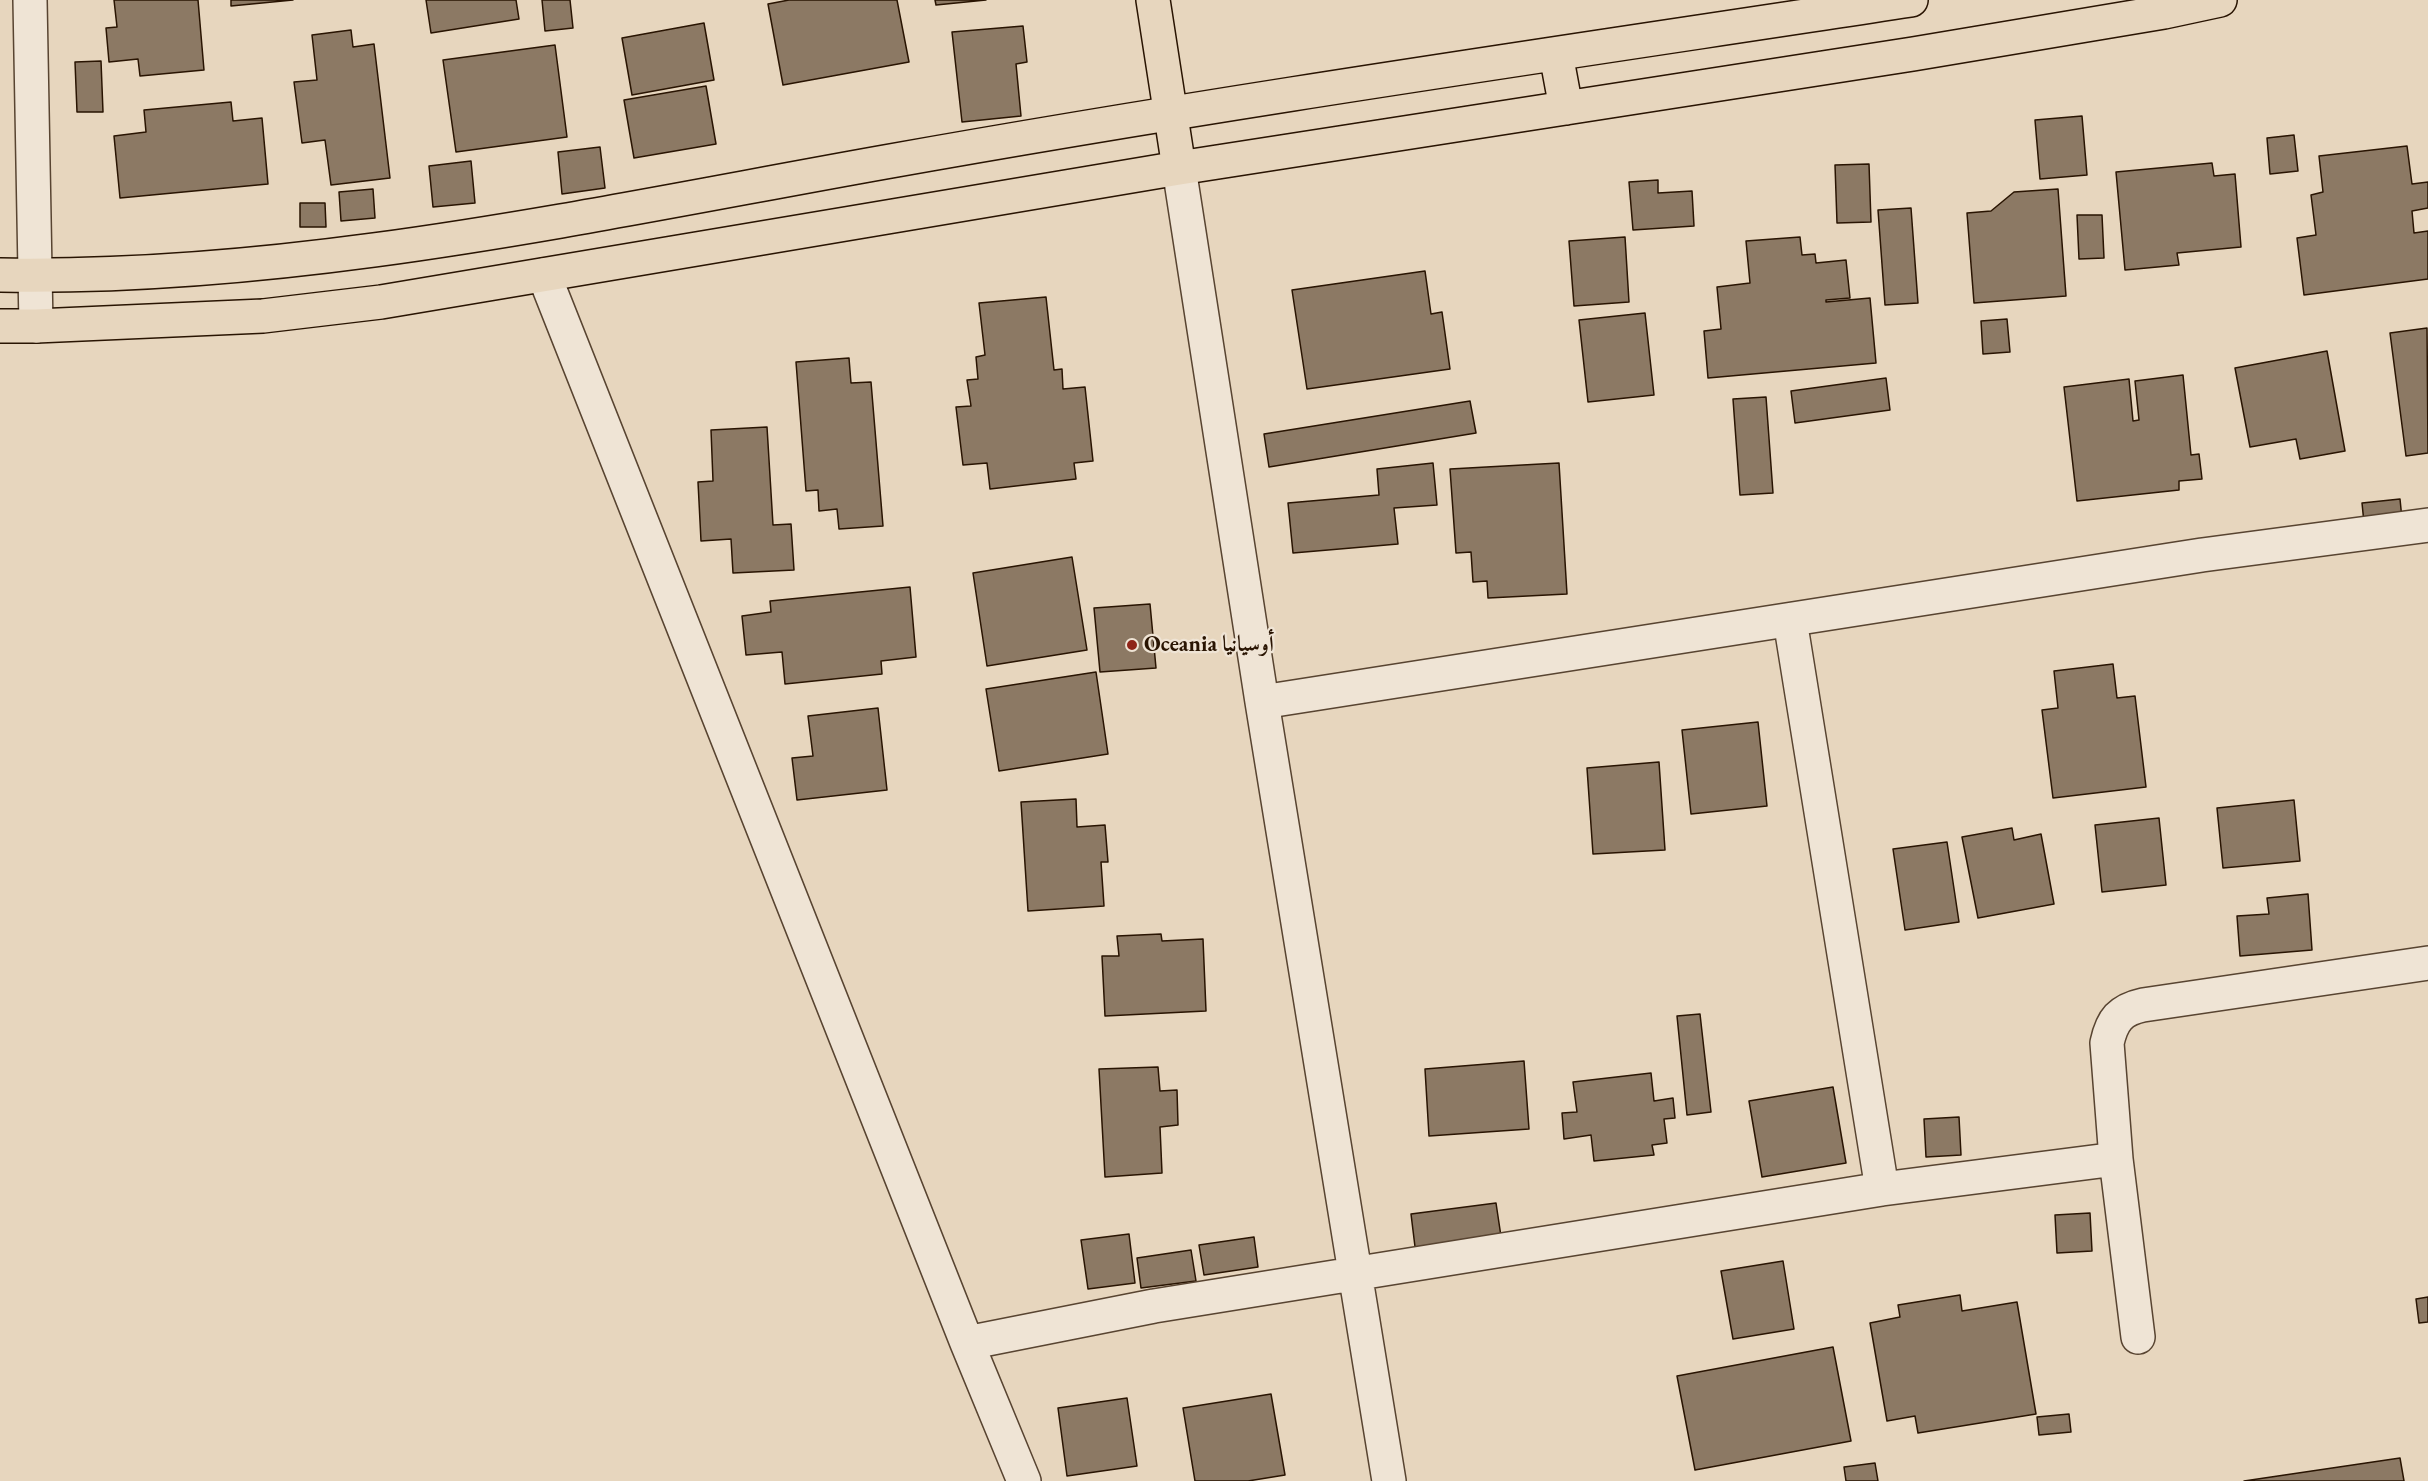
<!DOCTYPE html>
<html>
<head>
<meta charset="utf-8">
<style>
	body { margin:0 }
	canvas { display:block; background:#e7d6be }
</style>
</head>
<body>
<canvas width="2428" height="1481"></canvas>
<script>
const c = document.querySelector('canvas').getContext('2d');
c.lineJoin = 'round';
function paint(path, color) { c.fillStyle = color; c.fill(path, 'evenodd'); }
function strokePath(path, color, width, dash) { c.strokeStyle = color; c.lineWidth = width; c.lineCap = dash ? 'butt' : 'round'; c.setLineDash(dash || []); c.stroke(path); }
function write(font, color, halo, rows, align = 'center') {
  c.font = font + ' "EB Garamond",Amiri,serif'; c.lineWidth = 4.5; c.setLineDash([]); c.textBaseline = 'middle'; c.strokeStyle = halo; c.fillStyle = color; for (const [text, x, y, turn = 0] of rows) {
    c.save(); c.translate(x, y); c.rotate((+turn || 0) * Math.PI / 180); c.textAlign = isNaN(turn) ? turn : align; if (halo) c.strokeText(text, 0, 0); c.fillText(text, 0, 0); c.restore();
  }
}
const building = new Path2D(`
	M114 0H198L204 70 140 76 138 59 109 62 106 28 117 27Z
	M231 0H293L231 6Z
	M426 0H516L519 19 431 33Z
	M542 0H570L573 28 545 31Z
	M789 0H897L909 62 783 85 768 4Z
	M935 0H986L936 5Z
	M704 23 714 80 632 95 622 38Z
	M1023 26 1027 62 1016 64 1021 116 962 122 952 32Z
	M351 30 353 47 374 44 390 178 331 185 325 140 302 143 294 82 317 80 312 35Z
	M555 45 567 137 456 152 443 60Z
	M101 61 103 112H77L75 62Z
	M706 86 716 144 634 158 624 100Z
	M231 102 233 121 262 118 268 184 120 198 114 136 146 132 144 110Z
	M2082 116 2087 175 2040 179 2035 120Z
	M2294 135 2298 171 2270 174 2267 138Z
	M2407 146 2412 184 2428 182V208L2412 211 2414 233 2428 231V279L2304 295 2297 238 2316 235 2311 195 2323 192 2319 156Z
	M600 147 605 188 562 194 558 152Z
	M471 161 475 203 433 207 429 166Z
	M2212 163 2214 176 2235 174 2241 247 2177 253 2179 265 2125 270 2116 172Z
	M1869 164 1871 222 1837 223 1835 165Z
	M1658 180V193L1692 191 1694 226 1633 230 1629 182Z
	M373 189 375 218 341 221 339 192Z
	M2058 189 2066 296 1974 303 1967 213 1991 211 2014 192Z
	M300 203H325L326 227H300Z
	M1911 208 1918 303 1885 305 1878 210Z
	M2077 215H2102L2104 258 2079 259Z
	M1625 237 1629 302 1574 306 1569 241Z
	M1800 237 1802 255 1815 254 1816 263 1846 260 1850 298 1826 300V302L1870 298 1876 363 1708 378 1704 331 1721 329 1717 287 1750 283 1746 241Z
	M1425 271 1431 314 1442 312 1450 369 1307 389 1292 290Z
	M1046 297 1054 370 1062 369 1063 389 1085 387 1093 461 1074 463 1076 479 990 489 987 463 963 465 956 407 971 406 967 380 978 379 976 357 985 355 979 303Z
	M1645 313 1654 395 1588 402 1579 320Z
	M2007 319 2010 352 1983 354 1981 321Z
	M2427 328 2428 453 2406 456 2390 333Z
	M2327 351 2345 451 2300 459 2296 439 2250 447 2235 368Z
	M849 358 851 383 871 382 883 526 839 529 837 509 819 511 818 490 806 491 796 362Z
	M2183 375 2191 455 2199 454 2202 479 2179 481V490L2077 501 2064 387 2129 379 2133 421 2139 420 2135 381Z
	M1886 378 1890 410 1795 423 1791 391Z
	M1766 397 1773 493 1740 495 1733 399Z
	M1470 401 1476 433 1269 467 1264 434Z
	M767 427 773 525 791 524 794 570 733 573 731 539 701 541 698 482 713 481 711 430Z
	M1433 463 1437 505 1394 508 1398 544 1293 553 1288 503 1379 495 1377 469Z
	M1559 463 1567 594 1488 598 1487 581 1473 582 1471 552 1456 553 1450 469Z
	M2400 499 2402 519 2364 523 2362 503Z
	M1072 557 1087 650 987 666 973 573Z
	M910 587 916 657 881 661 882 674 785 684 782 652 746 655 742 616 771 612 770 601Z
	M1150 604 1156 668 1100 672 1094 608Z
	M2113 664 2117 698 2135 696 2146 787 2053 798 2042 710 2058 708 2054 671Z
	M1096 672 1108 754 999 771 986 689Z
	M878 708 887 790 797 800 792 758 813 756 808 716Z
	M1758 722 1767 806 1691 814 1682 730Z
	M1659 762 1665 850 1593 854 1587 768Z
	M1076 799 1077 827 1105 825 1108 862H1101L1104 906 1028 911 1021 802Z
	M2294 800 2300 861 2223 868 2217 808Z
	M2159 818 2166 885 2102 892 2095 825Z
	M2012 828 2014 840 2041 834 2054 904 1978 918 1962 837Z
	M1947 842 1959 922 1905 930 1893 849Z
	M2308 894 2312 950 2240 956 2237 916 2269 914 2267 898Z
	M1161 934 1162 941 1203 939 1206 1011 1105 1016 1102 956H1119L1117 936Z
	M1700 1014 1711 1112 1687 1115 1677 1016Z
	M1524 1061 1529 1129 1429 1136 1425 1069Z
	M1158 1067 1160 1091 1177 1090 1178 1125 1160 1127 1162 1173 1105 1177 1099 1069Z
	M1651 1073 1654 1101 1673 1098 1675 1118 1664 1119 1667 1143 1652 1145 1654 1155 1594 1161 1591 1135 1564 1139 1562 1113 1577 1112 1573 1082Z
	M1833 1087 1846 1163 1762 1177 1749 1101Z
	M1959 1117 1961 1155 1926 1157 1924 1119Z
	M1496 1203 1502 1243 1416 1255 1411 1214Z
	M2090 1213 2092 1251 2057 1253 2055 1215Z
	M1129 1234 1135 1283 1088 1289 1081 1240Z
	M1254 1237 1258 1267 1204 1275 1199 1245Z
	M1191 1250 1196 1281 1141 1288 1137 1258Z
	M1783 1261 1794 1329 1733 1339 1721 1271Z
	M1960 1295 1962 1311 2017 1302 2036 1414 1918 1433 1915 1416 1887 1421 1870 1323 1900 1317 1898 1305Z
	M2428 1297V1322L2419 1323 2416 1299Z
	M1833 1347 1851 1441 1695 1470 1677 1376Z
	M1271 1394 1285 1475 1248 1481H1195L1183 1408Z
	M1127 1398 1137 1466 1067 1476 1058 1408Z
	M2069 1414 2071 1432 2039 1435 2037 1417Z
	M2400 1458 2404 1481H2244Z
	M1875 1463 1878 1481H1846L1844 1467Z`);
paint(building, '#8c7964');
strokePath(building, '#291402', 1.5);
const minor = new Path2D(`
	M30 0 36 326
	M1179 168 1262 702 1389 1481
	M544 275 967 1343 1024 1481
	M1790 620 1882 1189
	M1262 702 2202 555 2428 525
	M2138 1337 2116 1159 2107 1043C2112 1020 2120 1010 2143 1005L2428 963
	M967 1343 1154 1306 1882 1189 2116 1159`);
const major = new Path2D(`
	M1153 0 1179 168
	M1556 54 1566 108
	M0 275C298 280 593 214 885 162 1226 101 1569 52 1911 0
	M0 326H36L263 316 381 302 1179 168 1913 54 2164 12 2220 0`);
strokePath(minor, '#584431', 36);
strokePath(major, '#291402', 36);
strokePath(minor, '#efe4d5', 33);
strokePath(major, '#e7d6be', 33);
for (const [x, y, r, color] of [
	[1132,645,6,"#8f2418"]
]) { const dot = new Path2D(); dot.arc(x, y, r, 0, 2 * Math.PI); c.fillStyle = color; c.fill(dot); strokePath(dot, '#efe4d5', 2); }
write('bold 22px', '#291402', '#efe4d5', [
	["Oceania أوسيانيا",1144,645]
], 'left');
</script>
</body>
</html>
